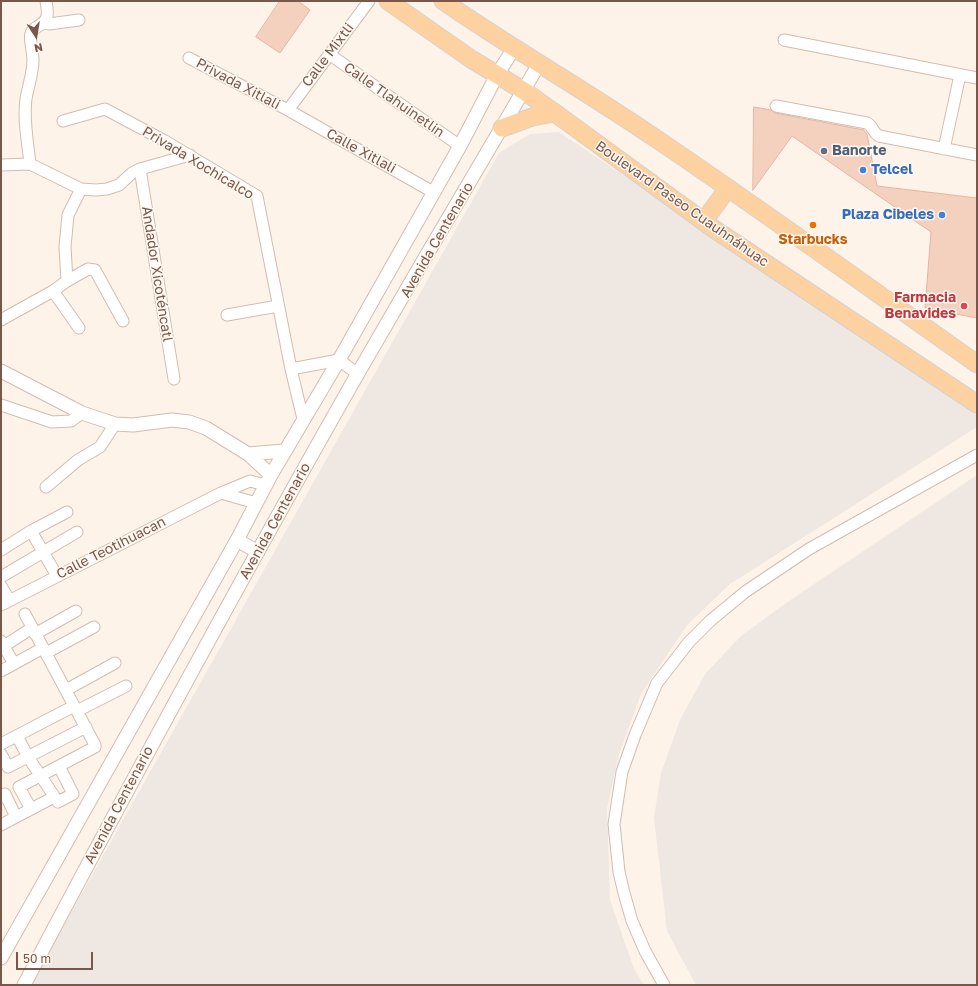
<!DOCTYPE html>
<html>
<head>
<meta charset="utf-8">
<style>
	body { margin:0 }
	#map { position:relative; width:978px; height:986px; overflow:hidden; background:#fdf3e9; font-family:"Golos Text",sans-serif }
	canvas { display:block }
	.frame { position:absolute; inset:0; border:2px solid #79574b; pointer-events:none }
	.north { position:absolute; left:16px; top:16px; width:40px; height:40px; -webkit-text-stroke:3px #fff8f0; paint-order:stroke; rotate:168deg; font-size:11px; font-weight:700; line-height:16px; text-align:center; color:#79574b }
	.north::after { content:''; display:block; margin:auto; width:14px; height:18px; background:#79574b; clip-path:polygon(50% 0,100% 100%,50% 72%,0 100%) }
	.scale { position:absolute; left:16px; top:952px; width:77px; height:18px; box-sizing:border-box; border:2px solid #79574b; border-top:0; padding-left:5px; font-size:12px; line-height:14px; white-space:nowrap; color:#79574b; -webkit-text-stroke:3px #fff8f0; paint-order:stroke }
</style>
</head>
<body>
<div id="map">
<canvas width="978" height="986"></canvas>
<div class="frame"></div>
<div class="north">N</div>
<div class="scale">50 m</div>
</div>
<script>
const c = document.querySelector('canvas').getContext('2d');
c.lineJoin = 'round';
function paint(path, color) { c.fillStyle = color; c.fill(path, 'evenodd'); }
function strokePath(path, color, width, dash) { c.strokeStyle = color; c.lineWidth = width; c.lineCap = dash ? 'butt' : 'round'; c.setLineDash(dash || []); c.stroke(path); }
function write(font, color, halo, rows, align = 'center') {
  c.font = font + ' "Golos Text",sans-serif'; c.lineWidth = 3; c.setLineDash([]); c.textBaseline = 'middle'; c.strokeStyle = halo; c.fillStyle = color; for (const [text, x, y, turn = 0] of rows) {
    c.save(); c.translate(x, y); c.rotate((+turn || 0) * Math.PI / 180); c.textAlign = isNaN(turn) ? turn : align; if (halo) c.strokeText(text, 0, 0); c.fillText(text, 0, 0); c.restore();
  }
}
paint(new Path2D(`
	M559 132 977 412V427L730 584 687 625 641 694 619 754 607 808 610 900 634 969 644 985H30L499 153 530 134Z
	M977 475V982L975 985H696L667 931 654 818 661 773 680 720 705 674 741 636 789 601Z`), '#eee7e2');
const building = new Path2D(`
	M280 1H298L310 10 280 53 256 37Z
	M754 107 771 110 775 113 864 130 867 134 877 186 977 198V318L925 308 931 232 792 136 753 190Z`);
paint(building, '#f4d0bf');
strokePath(building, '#e7b49f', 1);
const minor = new Path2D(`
	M44 23 49 24 79 20
	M784 40 977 78
	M329 54 460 146
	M189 58 288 110 433 192
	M776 106 867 123C873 126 873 133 879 136L977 155
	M288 110 369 1
	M63 121 105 109 165 141 257 196 291 369 303 419
	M944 149 960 75
	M30 164C28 143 23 120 26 99 28 86 33 74 33 60 33 54 29 36 31 33 32 30 35 28 37 27 50 19 48 14 46 1
	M1 165 30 164 81 189 96 190 107 189 119 185 132 173 140 169 190 155
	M140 169 174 379
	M67 281 88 269 95 270 123 321
	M53 291 79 328
	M227 315 278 306
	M1 320 53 291 67 281 65 247 68 215 81 189
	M291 369 339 360 358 374
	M1 405 52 422 71 421 82 413
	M46 487 78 460 100 447 115 424
	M221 493 256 503
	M31 531 57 576
	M1 550 31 531 67 512
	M1 577 77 532
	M1 586 9 600
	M1 605 221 493 250 481 265 485
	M25 614 95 745V747L19 787 31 809
	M35 634 76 611
	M1 641 14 664
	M1 648 32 628
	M46 653 94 627
	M1 671 43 648
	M66 690 115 663
	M77 711 126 686
	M17 736 28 757 58 802 73 794 59 766
	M1 744 74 706
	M1 754 8 767 86 727
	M1 797 5 794 16 817
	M1 825 54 797
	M664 985 645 951 632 921 624 893 619 872 614 824 622 772 635 735 657 683 689 642 710 621 745 592 809 549 977 455`);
const tertiary = new Path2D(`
	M1 371 82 413 115 424 133 425 172 420 189 422 206 428 248 454 271 475
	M248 454 284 451
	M237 540 258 552
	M1 958 237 540 271 475 339 360 460 146 497 75 514 48
	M24 985C132 780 242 577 357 375 417 271 478 167 539 64`);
const primary = new Path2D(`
	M388 1 471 59 524 91 555 113 714 229 977 404
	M443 1C514 50 588 92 658 140 766 213 871 289 977 364
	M502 128 532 117 555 113
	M704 221 728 188`);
strokePath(minor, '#d3bcb0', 13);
strokePath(tertiary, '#d3bcb0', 15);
strokePath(primary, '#d9d0cd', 19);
strokePath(minor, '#fff', 11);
strokePath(tertiary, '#fff', 13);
strokePath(primary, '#fdd2a0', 17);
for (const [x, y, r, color] of [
	[824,151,4,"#5c6f8a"],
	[863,170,4,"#3f7fe0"],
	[942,215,4,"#3f7fe0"],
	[813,225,4,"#e8710a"],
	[964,306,4,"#e0444e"]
]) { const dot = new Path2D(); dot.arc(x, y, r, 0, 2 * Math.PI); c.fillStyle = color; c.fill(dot); strokePath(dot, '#fff8f0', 1.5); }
write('14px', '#79574b', '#fff8f0', [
	["Calle Mixtli",328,55,-53],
	["Privada Xitlali",238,84,28],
	["Calle Tlahuinetlin",394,100,35],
	["Calle Xitlali",361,151,29],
	["Privada Xochicalco",198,163,31],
	["Boulevard Paseo Cuauhnáhuac",682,204,35],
	["Avenida Centenario",437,240,-60],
	["Andador Xicoténcatl",157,274,81],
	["Avenida Centenario",275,521,-61],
	["Calle Teotihuacan",111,548,-27],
	["Avenida Centenario",119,805,-62]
]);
write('bold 14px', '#4e5e75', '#fff8f0', [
	["Banorte",832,151]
], 'left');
write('bold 14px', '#366cbe', '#fff8f0', [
	["Telcel",871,170],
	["Plaza Cibeles",934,215,"right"]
], 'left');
write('bold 14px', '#c56008', '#fff8f0', [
	["Starbucks",813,240]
]);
write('bold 14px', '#be3a42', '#fff8f0', [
	["Farmacia",956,298],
	["Benavides",956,314]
], 'right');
</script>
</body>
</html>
